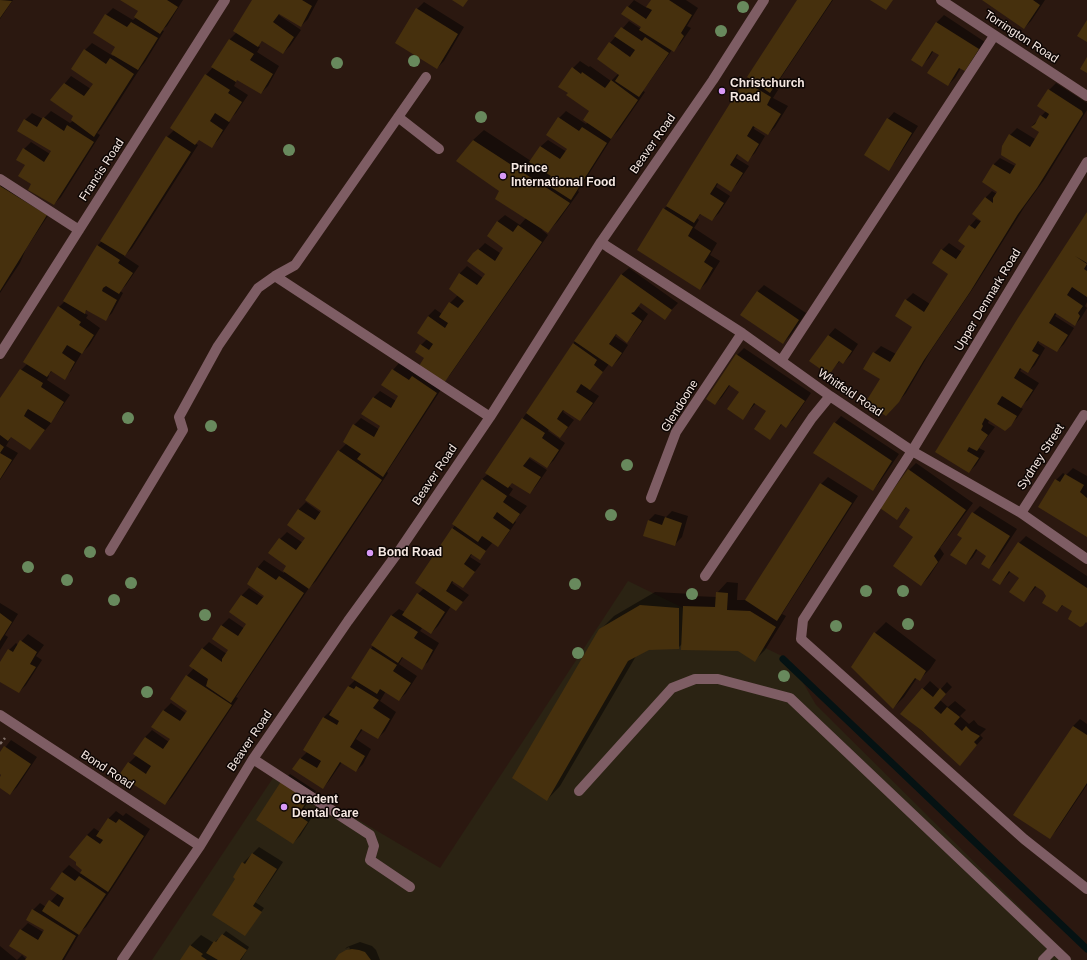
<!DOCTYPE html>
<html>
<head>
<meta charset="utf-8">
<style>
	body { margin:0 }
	canvas { display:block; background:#2b1810 }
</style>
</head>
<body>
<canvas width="1087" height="960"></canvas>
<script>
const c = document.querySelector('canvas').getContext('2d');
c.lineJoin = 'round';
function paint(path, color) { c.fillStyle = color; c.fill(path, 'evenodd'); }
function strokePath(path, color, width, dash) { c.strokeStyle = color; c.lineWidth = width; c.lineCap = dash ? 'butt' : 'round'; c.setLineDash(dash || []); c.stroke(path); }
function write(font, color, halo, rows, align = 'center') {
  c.font = font + ' Arial,sans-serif'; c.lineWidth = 3; c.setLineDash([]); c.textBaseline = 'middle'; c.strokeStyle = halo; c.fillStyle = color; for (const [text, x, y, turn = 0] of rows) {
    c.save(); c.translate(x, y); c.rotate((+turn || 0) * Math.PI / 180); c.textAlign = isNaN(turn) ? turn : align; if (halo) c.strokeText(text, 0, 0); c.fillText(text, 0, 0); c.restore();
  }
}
paint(new Path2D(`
	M628 581 790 660 816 705 1073 960H152L277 772 440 868Z`), '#2b2313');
paint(new Path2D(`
	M0 0H13L0 19Z
	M122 0H183L167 26 162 30 164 31 145 62 141 67 101 129 97 133 100 135 61 197 54 204 32 183 26 165 24 149 31 142 50 154 52 150 25 120 32 113 43 119 51 111 70 123 73 121 74 116 51 100 71 76 91 89 95 84 85 50 92 43 113 56 115 54 117 47 94 33 106 15 113 8 133 20 137 17 139 11Z
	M254 0H318L308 19 301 26 280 13 279 15 301 30 290 46 283 53 263 40 258 46 260 47 257 52 279 66 268 86 261 93 238 79 235 82H236L234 86 248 95 236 113 228 121 230 122 218 140 211 147 200 139 195 143 198 145 132 248 124 256 139 266 126 285 120 291 123 293 112 313 105 320 87 310 84 313 88 315 86 318 100 328 89 346 81 354 71 371 64 378 52 371 48 375 49 376 47 380 70 395 57 414 50 422 51 423 30 449 11 436 9 439H10L6 446 18 453 0 480V401L21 370 27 364 25 362 59 307 65 301 98 245 102 241 167 137 174 130 171 128 206 75 213 67 229 40 236 33Z
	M634 0 647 8 652 0H686L698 8 687 26 691 28 680 44 673 51 672 50 643 91 645 92 618 131 613 136 578 191 579 192 558 221 548 232 543 229 542 230 548 235 450 375 443 382 426 358 421 345 427 339 419 333 428 316 435 309 442 314 450 303 458 295 450 289 460 273 467 266 483 278 486 273 474 254 485 243 500 253 504 247 488 236 498 221 505 215 520 225 526 218 500 191 457 161 473 140 484 130 531 161 541 146 548 140 567 152 569 149 559 118 566 111 586 124 588 122 591 111 569 93 573 68 580 61 589 67 590 66 611 81 619 73 610 43 629 21 641 29 643 26 623 13Z
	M798 0H833L774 88 778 90 773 98 788 106 775 127 768 134 755 126 754 129 765 136 755 153 748 160 738 154 736 158 749 166 737 184 730 191 718 183 716 187 730 196 719 213 712 220 701 214 697 218 699 220 694 228 717 243 710 255 720 261 707 282 700 289 664 209 668 205 745 81 749 77Z
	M984 0H1045L1031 21 1024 28Z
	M424 2 464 27 444 61 437 68 417 9Z
	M944 15 985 42 971 63 965 70 961 68 955 78 948 85 940 54 934 50 929 58 922 65 913 60 937 22Z
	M1056 83 1087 103V110L1044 180 1025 206 976 284 930 352 906 393 893 408 881 379 864 369 874 353 881 346 896 354 913 326 906 300 913 293 930 304 949 273 933 263 942 250 949 243 962 252 967 245 970 226 976 219 982 222 985 198 992 191 997 194 998 191 993 165 1000 158 1015 166 1017 163 1010 135 1017 128 1035 139 1040 131 1032 126 1046 111 1049 90Z
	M894 112 918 126 895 162 888 169V119Z
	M8 179 53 208 26 249 20 263 0 293V187Z
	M1087 214V302L1085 306 1087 308 1081 318 1075 325 1057 313 1055 316 1074 328 1064 344 1057 351 1040 341 1038 343 1045 348 1035 365 1028 372 1022 368 1020 371 1039 383 1028 400 1020 407 1023 409 1017 418 1010 425 989 420 988 423 995 427 979 448 985 451 976 465 969 472 936 451Z
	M629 268 678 303 664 318 642 302 638 306 648 314 634 334 627 341 617 334 615 336 628 345 619 359 612 366 609 364 596 381 588 389 599 396 587 413 580 420 564 410 563 412 574 420 567 429 560 436 549 429 548 431 565 443 554 460 547 467 531 456 529 458 547 470 536 486 530 493 512 482 509 486 513 489 509 495 527 506 515 521 516 522 505 538 498 545 493 542 479 559 472 554 470 557 481 564 463 587 454 581 452 583 469 595 456 610 451 606 438 626 431 633 423 627 420 631 439 643 428 662 421 668 403 657 399 664 417 676 406 693 399 700 386 691 380 701 396 712 385 731 378 738 363 729 356 739 371 749 363 764 356 771 342 762 329 781 323 788 294 769 301 758 307 752 304 750 324 717 331 710 333 711 349 686 355 680 371 649 392 615 399 609 405 612 418 594 424 588 416 583 455 525 482 479 488 474 486 473 575 341 622 274Z
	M764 285 806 313 790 336 783 343 757 292Z
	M835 328 858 344 850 356 843 363 840 361 829 373 811 361 829 335Z
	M744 348 811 393 793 420 786 426 782 424 770 439 768 410 756 403 742 419 740 391 730 385 722 397 715 404 707 399 737 355Z
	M399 363 444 385 387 472 388 473 316 581 309 588 236 697 238 698 172 797 165 804 121 775 129 763 137 755 145 737 152 730 169 742 171 739 153 727 164 710 171 703 187 714 189 711 171 699 187 676 194 668 202 649 209 642 227 654 230 650 213 638 222 625 229 618 245 629 248 624 230 612 242 595 249 588 264 598 266 595 249 583 258 567 264 560 284 573 285 571 288 566 280 539 287 532 303 543 306 537 288 525 299 509 306 502 321 513 339 451 347 443 354 425 361 418 380 430 382 426 373 398 380 391 396 401 400 396 393 370Z
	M841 416 899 454 879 483 873 490 835 423Z
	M916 463 973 503 940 548 944 554 928 578 921 585 912 510 907 507 897 519 909 470Z
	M1073 468 1087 476V536L1056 480 1063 473 1066 475Z
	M828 477 858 496 782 614 786 616 765 650 754 661 738 650 682 644 678 648 648 649 636 656 560 786 547 800 600 630 614 616 655 592 693 594V596L717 597V593L727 582 738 583 737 600H746L821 484Z
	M980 506 1017 529 996 561 989 568 988 555 978 549 973 557 966 564 963 537 959 535 973 513Z
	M672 511 688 516 682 537 675 544 648 521 655 514 666 517Z
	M1026 536 1087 576V622L1064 604 1057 611 1044 591 1037 586 1024 601 1020 578 1011 571 1000 584 1019 543Z
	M0 603 18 614 5 635 8 637 0 650Z
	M886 622 936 660 930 669 920 679 917 678 904 697 893 708 852 667 875 633Z
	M28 634 44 645 36 656 42 660 26 685 19 692 0 680V664L9 650 16 643 18 645Z
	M930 681 940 690 947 682 952 687 940 700 948 707 955 701 966 710 960 716 969 724 974 720 978 725 986 729 980 735 983 738 960 764 901 713Z
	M1080 719 1087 724V785L1056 831 1049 838 1073 726Z
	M11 740 37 757 17 787 10 794 0 787V779L3 775 0 773V754Z
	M290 774 316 791 304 808 314 814 300 836 293 843 283 781Z
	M116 811 123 816 126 813 150 829 115 884 86 927 81 931 64 960H0V946L17 960 22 955 27 960 29 957 21 930 28 923 43 932 45 930 33 910 40 903 46 907 58 893 62 872 69 865 81 874 84 870 87 835 94 828 100 832 109 818Z
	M259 847 283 862 259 898 255 902 264 908 245 935 237 878 234 877 243 863Z
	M226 931 249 947 241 960H181L191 945 201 935 214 943 218 939H219Z
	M360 942 372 946 376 950 380 960H336L341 954 350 949 349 947 345 949 347 947Z`), '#0007');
strokePath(new Path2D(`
	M783 659 1087 949`), '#051213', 7);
paint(new Path2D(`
	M0 0 12 1 0 18Z
	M120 0H167L178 7 160 34 134 17 138 11Z
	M252 0H302L312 6 301 27 279 14 273 22 294 37 283 54 262 41 258 47 233 31Z
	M452 0H468L463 7Z
	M651 0H669L692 15 681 33 684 36 674 52 639 30 641 27 621 14 627 6 646 19 652 10 646 7Z
	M797 0H832L770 93 747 77Z
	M870 0H893L886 10Z
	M982 0H1033L1040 5 1024 29Z
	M416 8 458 34 437 69 395 43Z
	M105 14 127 27 131 22 158 38 138 70 111 54 115 47 93 33Z
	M1087 20V42L1077 36Z
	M936 22 979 49 965 71 959 68 948 86 927 73 939 55 932 51 922 67 911 60Z
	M621 27 642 41 645 37 669 53 639 97 615 81 619 75 597 59 609 42 630 57 635 50 614 36Z
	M229 39 254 54 250 60 273 74 261 94 237 80 236 82 211 67Z
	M84 49 106 64 110 58 134 74 94 137 71 120 73 116 50 100 64 83 84 96 93 84 71 69Z
	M1087 57V73L1080 69Z
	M572 67 581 74 582 72 605 88 611 80 638 100 611 139 583 120 589 111 566 95 568 93 558 87Z
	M205 74 230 90 228 93 242 102 229 122 215 113 210 121 223 130 212 148 199 140 195 145 170 128Z
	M744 81 771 97 767 105 781 114 768 135 753 126 747 136 759 144 748 162 737 154 730 165 743 173 731 192 717 183 710 194 724 203 712 221 700 214 694 223 666 206Z
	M1048 89 1082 111 1083 114 1037 188 1018 214 970 292 924 360 899 402 886 416 865 403 880 379 863 369 873 352 890 362 909 332 912 327 895 316 905 299 924 312 948 274 932 263 941 249 956 259 965 246 958 241 969 225 975 229 981 221 972 214 985 197 993 203V198L997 192 982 182 993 164 1010 174 1016 164 1001 155 1002 146 1009 134 1030 147 1039 132 1031 127 1035 124 1040 115 1046 119 1048 116 1049 114 1037 106Z
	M43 117 64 131 67 125 94 142 54 205 28 190 31 184 18 176 25 165 16 160 23 148 44 162 51 151 17 131 24 119 37 127Z
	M558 117 579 131 582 127 607 143 571 200 546 184 551 176 529 162 540 146 560 159 567 149 546 135Z
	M887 118 912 133 889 171 864 155Z
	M166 136 191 152 125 256 100 241Z
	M473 140 570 203 548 233 495 199 499 191 456 161Z
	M0 186 47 215 0 291Z
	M663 208 693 227 688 236 711 251 704 262 713 268 700 290 637 250Z
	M1087 212V263L1075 256 1087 264 1084 269 1087 271V297L1072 287 1067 295 1083 306 1078 313 1080 316 1075 326 1055 313 1049 323 1068 335 1057 352 1038 341 1032 351 1039 355 1028 373 1020 368 1014 378 1033 390 1021 408 1002 396 997 404 1017 416 1011 426 1005 431 985 418 982 424 983 426 981 430 988 435 977 451 969 447 967 451 979 458 969 473 935 452 1018 318Z
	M497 221 513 232 518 225 542 242 444 383 419 366 424 358 415 352 420 344 429 350 433 344 417 333 428 316 445 328 448 323 439 317 449 302 458 308 464 301 449 289 459 273 477 285 485 274 467 261 473 253 478 249 495 261 503 248 487 236Z
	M97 245 120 260 118 263 133 273 119 294 106 286 103 288 102 291 117 300 106 321 86 310 85 314 63 301Z
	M621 274 672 310 665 320 641 303 634 312 631 313 642 321 627 343 616 334 609 344 622 353 612 367 574 341Z
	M757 291 799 320 783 344 740 315Z
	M58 306 81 322 79 325 94 335 82 354 67 345 62 353 75 362 65 380 51 371 47 377 23 362Z
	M828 335 852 351 843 364 839 361 829 375 809 361Z
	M573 343 597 360 594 365 603 372 590 390 581 384 576 392 593 403 580 421 563 410 560 414 557 419 568 427 560 438 526 413Z
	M736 354 805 401 786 428 781 424 770 440 754 429 766 411 754 403 743 420 727 409 739 392 729 385 715 405 706 399Z
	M20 369 43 383 41 387 64 402 51 423 28 409 26 412 24 416 45 430 30 450 11 437 8 441 0 435V398Z
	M392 369 409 380 412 376 437 393 383 477 357 459 361 454 343 442 353 424 374 437 380 426 361 414 373 397 391 408 398 396 381 385Z
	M522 418 545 433 542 438 559 450 547 468 530 457 523 466 541 477 530 494 512 483 508 488 485 473Z
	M834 422 892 461 873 491 813 453Z
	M0 444 4 447 0 453 12 460 0 479Z
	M338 450 382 480 309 589 283 571 286 566 268 553 279 538 296 550 305 538 287 525 298 509 315 520 321 511 305 500Z
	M908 469 966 510 934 556 938 562 921 586 893 566 913 537 899 527 910 510 906 507 897 520 880 508Z
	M1065 474 1084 485 1080 492 1087 498V537L1038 507 1055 479 1060 482Z
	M482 479 507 496 503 502 520 514 513 524 497 512 493 518 510 530 498 547 482 536 478 542 452 524Z
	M820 483 852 503 777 621 745 600Z
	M972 512 1010 536 989 569 981 564 986 556 976 549 966 565 950 555 962 538 957 535Z
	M665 517 682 523 675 546 643 536 648 520 662 525Z
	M452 528 486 551 480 560 471 554 464 564 475 572 463 588 452 581 446 591 463 602 456 611 415 583Z
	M1018 542 1087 588V623L1086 622 1083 626 1080 627 1068 619 1072 611 1062 605 1057 612 1042 603 1046 596 1043 591 1035 586 1024 602 1009 592 1019 578 1009 571 1000 585 992 580Z
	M257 567 276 580 279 576 304 593 231 703 206 686 208 679 189 666 202 648 222 662V659L228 650 212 639 221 625 238 636 246 624 229 612 241 595 257 605 264 596 247 584Z
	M716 592 728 593 727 610 750 611 776 627 755 662 738 651 681 650 683 606 715 607Z
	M417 593 445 612 431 634 402 615Z
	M640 605 679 608V649L649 650 628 661 547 801 512 778 599 629Z
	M0 613 12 622 0 641Z
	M391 615 418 632 414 638 433 650 422 670 402 657 398 663 371 645Z
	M874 632 926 671 920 681 915 678 893 709 851 667Z
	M20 640 37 652 30 664 36 667 19 693 0 682V662L8 649 13 652Z
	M370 648 397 665 393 671 411 683 399 701 380 689 377 694 351 678Z
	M186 675 232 705 165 805 119 775 128 762 146 774 147 772 151 766 133 754 145 737 163 749 170 739 151 727 163 710 180 721 187 711 170 699Z
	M348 686 354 689 356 686 379 700 373 708 390 719 378 739 361 729 350 747 365 756 356 772 340 762 323 789 292 769 300 758 317 768 321 761 303 750 323 717 337 725 339 721 329 715Z
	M922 688 933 697 940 688 946 694 934 708 941 714 947 707 960 717 954 724 962 731 966 726 971 731 980 736 974 742 977 745 960 766 921 730 900 714Z
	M1073 726 1087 735V783L1050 839 1013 815Z
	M4 746 31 764 10 795 0 788V777L1 775 0 774V752Z
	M282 780 309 798 298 815 308 822 293 844 256 820Z
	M108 818 116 823 119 819 144 836 108 892 80 873 82 870 76 865V862L69 857 87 835 100 844 103 840 96 836Z
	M252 853 277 869 253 906 262 912 245 936 212 915 235 879 233 877 242 862 245 864Z
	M62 872 75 881 79 876 106 894 79 935 42 911 49 900 59 907 64 898 50 889Z
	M32 909 76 936 62 960H25L27 957 9 946 20 929 38 940 44 930 26 920Z
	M222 934 247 950 240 960H218L206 953 214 941 216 942Z
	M190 945 203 954 201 956 207 960H180Z
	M352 949 359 950 365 952 371 960H335L339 954 346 950Z`), '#46300d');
strokePath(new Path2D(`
	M0 744 5 738`), '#806f68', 2.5, [3, 3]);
strokePath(new Path2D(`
	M941 0 1087 96
	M398 117 439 149
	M1087 162 912 451 803 620 801 639 1024 839 1087 889
	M0 179 79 230
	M601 242 608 247 742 333 830 396 912 451 1021 513 1087 559
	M275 276 295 265 426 77
	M0 354 225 0
	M781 361 994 36
	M651 498 676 432 742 333
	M1021 513 1084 415
	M110 551 183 430 179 417 218 346 258 288 275 276 490 417
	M705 576 812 418 830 396
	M0 715 200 846
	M253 759 370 835 374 846 370 860 410 887
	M579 791 672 688 695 679H718L790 698 1066 960
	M122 960 200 846 253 759 348 621 399 551 490 417 601 242 713 80 764 0
	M1043 960 1054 949`), '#7e5d64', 10);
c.fillStyle = '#68895d';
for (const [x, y] of [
	[743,7],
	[721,31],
	[414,61],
	[337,63],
	[481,117],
	[289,150],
	[128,418],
	[211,426],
	[627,465],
	[611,515],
	[90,552],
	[28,567],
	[67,580],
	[131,583],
	[575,584],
	[866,591],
	[903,591],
	[692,594],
	[114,600],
	[205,615],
	[908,624],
	[836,626],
	[578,653],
	[784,676],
	[147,692]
]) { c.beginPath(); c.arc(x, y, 6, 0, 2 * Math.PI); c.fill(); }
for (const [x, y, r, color] of [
	[722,91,4,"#d99af7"],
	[503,176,4,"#d99af7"],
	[370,553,4,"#d99af7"],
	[284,807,4,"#d99af7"]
]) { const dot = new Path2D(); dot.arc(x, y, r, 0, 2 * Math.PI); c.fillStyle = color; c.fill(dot); strokePath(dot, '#0d0604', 1.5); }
write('12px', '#f6e8e2', '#0d0604', [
	["Torrington Road",1021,37,33],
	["Beaver Road",653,144,-55],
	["Francis Road",102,170,-57],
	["Upper Denmark Road",988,300,-59],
	["Whitfeld Road",850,393,34],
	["Glendoone",680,406,-58],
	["Sydney Street",1041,457,-57],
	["Beaver Road",435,475,-56],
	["Beaver Road",250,741,-56],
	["Bond Road",107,770,33]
]);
write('bold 12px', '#f6e8e2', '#0d0604', [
	["Christchurch",730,84],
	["Road",730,98],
	["Prince",511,169],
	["International Food",511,183],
	["Bond Road",378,553],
	["Oradent",292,800],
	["Dental Care",292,814]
], 'left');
</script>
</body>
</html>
